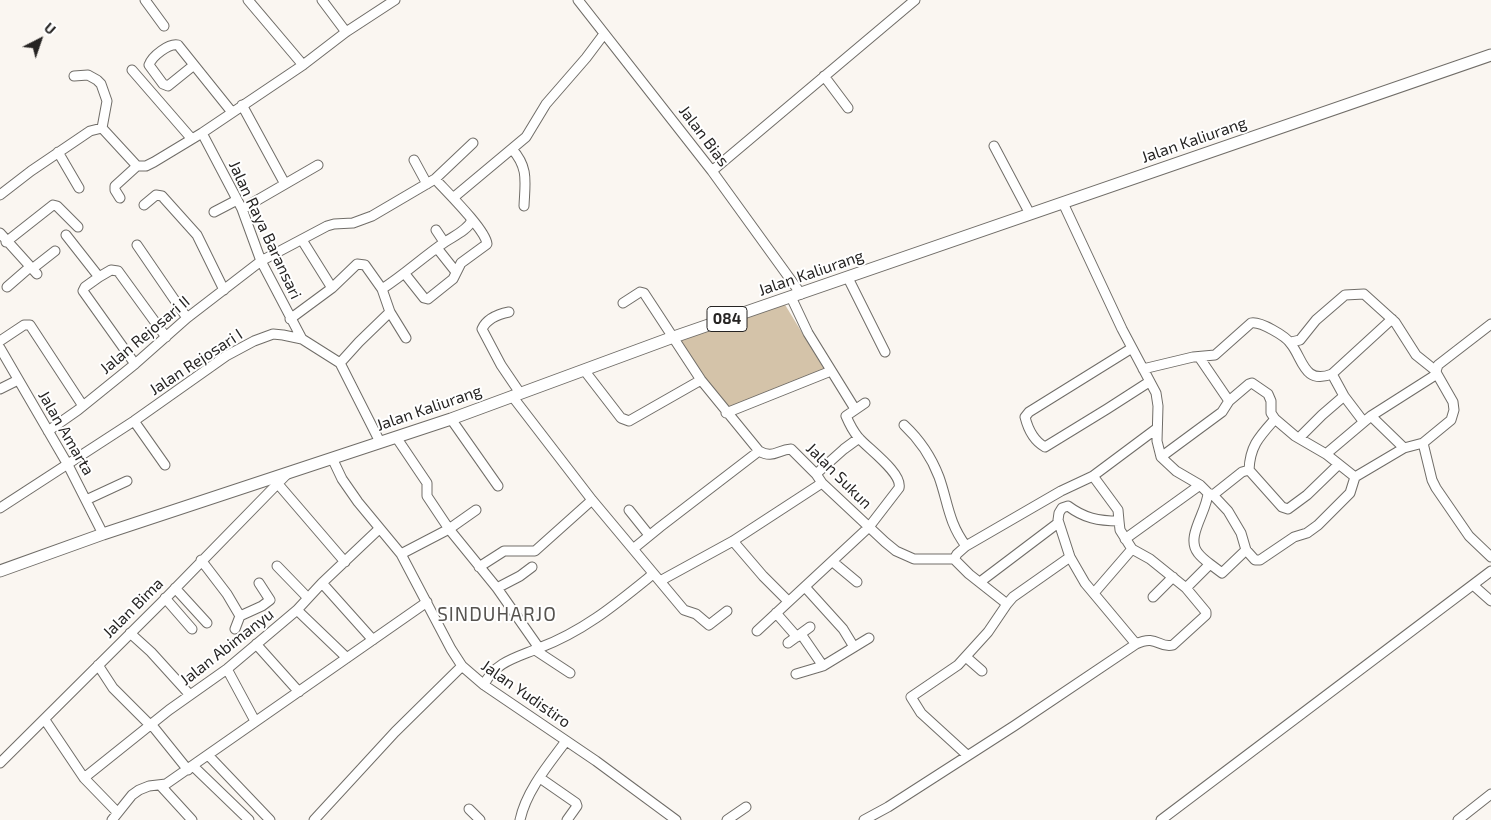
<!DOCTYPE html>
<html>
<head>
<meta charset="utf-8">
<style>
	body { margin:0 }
	#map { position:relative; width:1491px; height:820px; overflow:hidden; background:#faf6f1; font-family:"Exo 2",sans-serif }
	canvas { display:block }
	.north { position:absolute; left:15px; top:15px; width:50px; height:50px; -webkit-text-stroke:4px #fff; paint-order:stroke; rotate:41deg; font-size:14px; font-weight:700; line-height:20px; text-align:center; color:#262423 }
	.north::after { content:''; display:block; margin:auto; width:18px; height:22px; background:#262423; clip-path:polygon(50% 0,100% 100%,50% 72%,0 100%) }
</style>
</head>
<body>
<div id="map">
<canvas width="1491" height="820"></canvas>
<div class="north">U</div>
</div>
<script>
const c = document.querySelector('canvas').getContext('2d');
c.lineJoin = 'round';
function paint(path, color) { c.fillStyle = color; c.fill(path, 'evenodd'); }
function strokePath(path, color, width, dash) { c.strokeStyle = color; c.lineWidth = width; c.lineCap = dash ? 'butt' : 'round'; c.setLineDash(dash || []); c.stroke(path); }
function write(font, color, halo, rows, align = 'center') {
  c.font = font + ' "Exo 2",sans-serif'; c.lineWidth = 4; c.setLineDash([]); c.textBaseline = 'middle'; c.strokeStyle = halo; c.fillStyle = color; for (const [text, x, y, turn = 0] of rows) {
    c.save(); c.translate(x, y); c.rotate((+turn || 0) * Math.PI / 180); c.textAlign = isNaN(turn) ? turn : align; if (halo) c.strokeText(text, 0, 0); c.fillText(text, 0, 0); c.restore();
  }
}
paint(new Path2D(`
	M784 303 824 369 727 408 677 341Z`), '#d4c3a9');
const minor = new Path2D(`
	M145 0 164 26
	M248 0 303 65
	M322 0 346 32
	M578 0 712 171 801 294
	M194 65 168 86 163 84 149 65C152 56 169 43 178 45L231 111
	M132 70 191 138
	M74 76 88 75 97 80 101 84 107 101 102 128
	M824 76 848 108
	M242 105 285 184
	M202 133 242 209 261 261 302 339
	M994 146 1030 214
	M512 149C529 168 525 182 524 206
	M58 152 79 188
	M414 160 427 184
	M712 171 915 0
	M0 195 31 171 90 131 102 128 137 166H146L154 162 202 133 303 65 346 32 395 0
	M120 198 115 190V186L137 166
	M453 198 526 137 546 104 586 58 604 34
	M1063 203 1122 329 1156 393 1158 406 1157 441 1161 457 1176 471 1200 485 1208 493 1213 495 1228 511 1241 533 1246 550 1255 560H1260L1294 537 1307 533 1318 525 1350 493 1355 477 1404 448
	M144 205 156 195 162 196 197 235 224 290
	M242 209 318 165
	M214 212 237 200
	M436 230 444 242
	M0 233 37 274
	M66 235 99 277 85 287 83 291 135 364
	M302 240 332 288
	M6 242 53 205 57 206 78 227
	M137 245 187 318
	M437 248 456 272
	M32 269 55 251
	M405 274 424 298 428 299 453 279 461 263 487 244C486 230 446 191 435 179
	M99 277 111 270 118 271 166 337
	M848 278 885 352
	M7 287 30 267
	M791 297 808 333 855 409
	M623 303 640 292 644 293 701 380 759 451C773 459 777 450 791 449L816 474 822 483 885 542 896 551 914 559H954L969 574 1007 604
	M390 312 406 338
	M509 312C499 314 487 318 482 329L501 365 520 393
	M290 319 332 288 357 264 365 265 382 289C404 275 423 257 445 242 454 236 468 230 472 220
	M0 341 24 325H30L83 406
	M1291 342 1300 340 1316 320 1345 295 1364 294 1395 322 1416 355 1436 371
	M0 348 68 465 103 534
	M1132 348 1029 412 1025 417C1028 429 1034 441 1045 447L1107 409 1149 382
	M1199 357 1229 401
	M340 363 359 342 390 312 382 289
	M1143 369 1193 357 1215 355 1251 323C1260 321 1286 336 1291 344 1303 359 1304 385 1332 374L1392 319
	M584 370 621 418 629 421 701 380
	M1332 374 1344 396 1363 421
	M0 389 18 380
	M512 396 592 500 684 610 696 614 709 625 727 611
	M726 413 831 371
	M1371 416 1404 448 1423 443 1451 420 1454 410 1453 402 1437 374 1436 371 1438 365 1491 324
	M451 419 498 486
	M134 421 165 465
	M904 425C919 439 931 456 939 477 948 502 948 522 966 546
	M48 431 78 410 135 364 187 318 261 261 327 226 334 224 353 223 372 216 435 179 473 143
	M396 437 427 483V496L449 529 401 554
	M1299 438 1322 415 1344 396
	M1423 443 1432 480 1436 488 1469 536 1491 557
	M1326 454 1371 416 1437 374
	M1161 457 1222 412 1229 401 1249 384 1252 383 1268 394 1271 401V413L1275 419 1295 436 1326 454 1355 477
	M332 458 342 479 358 502 401 554 451 649 462 666 484 685 596 761 676 820
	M1249 470 1282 507 1288 509 1307 495 1338 465
	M816 474 844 449 859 438
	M1093 476 1118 510 1119 521
	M278 484 345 562
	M1208 493C1207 512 1185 537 1198 553 1201 557 1206 561 1210 564
	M1213 495 1242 472 1249 470C1250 446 1259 437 1275 419
	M86 500 127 481
	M0 508 134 421 226 356 254 341 273 334 283 335 302 339 340 363 380 442
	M476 510 449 529 497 588 539 648C518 657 494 662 484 685
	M629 510 649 535
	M1125 539 1200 485
	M733 541 763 576 788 601
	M633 549 660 527 759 451
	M954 559 957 554 966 546 1061 491 1093 476 1156 429
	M201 560 227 594 240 616 235 629
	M833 562 857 582
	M277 566 308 598
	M479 567 504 551H535L592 500
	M660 581 733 541 822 483
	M980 582 1058 523
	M322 583 373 640
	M1473 585 1491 601
	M805 587 843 629 854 647
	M175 588 207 623
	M497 588 520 576 532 567
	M1094 593 1132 549
	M1153 597 1173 577
	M165 598 192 629
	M297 610 347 658
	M776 613 797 637
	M240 616 262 606 270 600 259 583
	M757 631 869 527 899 488C903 473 867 448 858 437 853 431 849 423 846 416L865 403
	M130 633 151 652 190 695
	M801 634 823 666
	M788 643 810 627
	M256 644 299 692
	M1136 644 1085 583 1070 557 1058 520 1059 513 1062 508 1068 506C1084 518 1098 521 1119 521L1120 530 1132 549 1150 559 1186 588 1210 564 1222 573 1246 550
	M539 648C584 631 616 604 653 574
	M535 650 570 673
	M966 657 982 671
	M98 665 113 688 150 725
	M227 669 255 721
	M796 674 823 666 869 638
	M45 720 84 778 117 812
	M151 724 188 770
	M208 755 270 820
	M967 755 921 713 911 697 958 665 988 632 1007 604 1013 597 1070 557
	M0 763 161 603 287 474
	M193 766 249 820
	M84 778 169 710 227 669 265 637 297 610 322 583 379 529
	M540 778 576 803 577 806 567 820
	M160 785 192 820
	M469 809 480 820
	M112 820 132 795 139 790 149 786 166 784 427 602
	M314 820 395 732 462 666
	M520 820C526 791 549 764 566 741
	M727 820 746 807
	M864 820 888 807 1014 726 1136 644C1157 634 1159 649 1173 645L1206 615V612L1186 588
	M1161 820 1491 571
	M1458 820 1491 794`);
const major = new Path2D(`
	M0 571 103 534 451 419 668 339 1491 55`);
strokePath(minor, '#706d68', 11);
strokePath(major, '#706d68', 13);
strokePath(minor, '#fff', 9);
strokePath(major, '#fff', 11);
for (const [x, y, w] of [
	[727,319,40]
]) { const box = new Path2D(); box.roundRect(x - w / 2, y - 12.5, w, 25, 4); c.fillStyle = '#fff'; c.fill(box); strokePath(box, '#262423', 1); }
write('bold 15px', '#262423', null, [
	["084",727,319]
]);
write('16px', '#262423', '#fff', [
	["Jalan Bias",704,136,53],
	["Jalan Kaliurang",1194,140,-19],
	["Jalan Raya Baransari",265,230,65],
	["Jalan Kaliurang",811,273,-19],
	["Jalan Rejosari II",145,335,-40],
	["Jalan Rejosari I",196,362,-33],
	["Jalan Kaliurang",429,408,-19],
	["Jalan Amarta",66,433,60],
	["Jalan Sukun",839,476,45],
	["Jalan Bima",133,608,-45],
	["Jalan Abimanyu",227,647,-38],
	["Jalan Yudistiro",526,694,35]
]);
c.letterSpacing = '1px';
write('19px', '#575450', '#fff', [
	["SINDUHARJO",497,615]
]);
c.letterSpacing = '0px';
</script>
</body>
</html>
